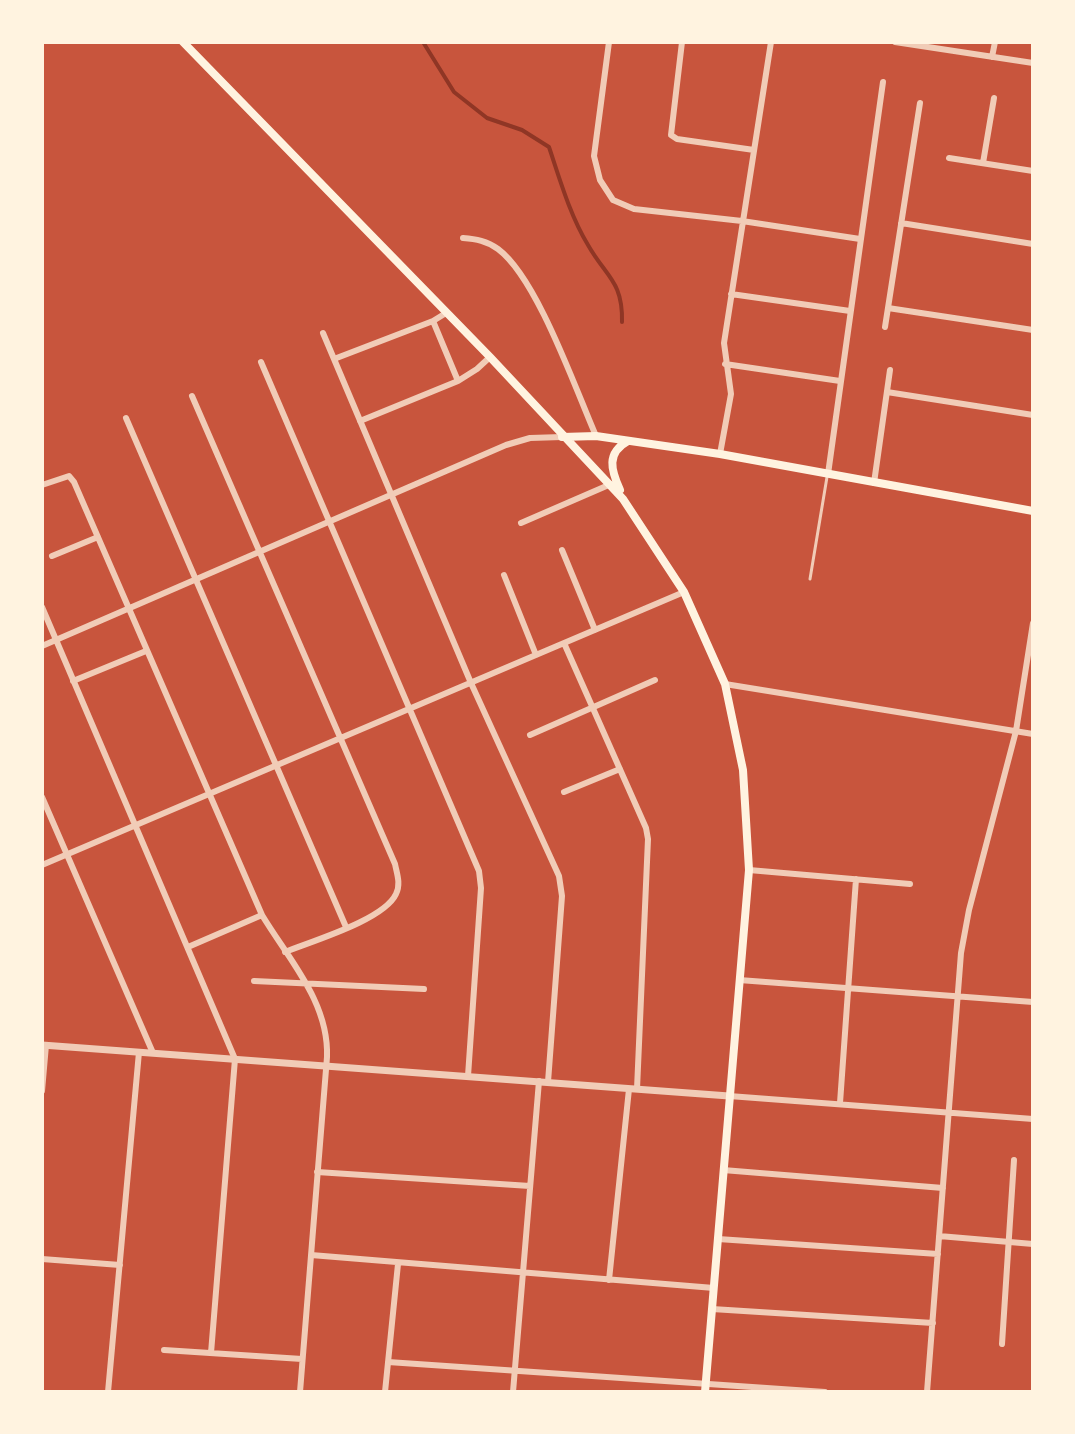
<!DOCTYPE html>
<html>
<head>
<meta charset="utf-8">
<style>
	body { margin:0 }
	#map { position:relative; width:1075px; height:1434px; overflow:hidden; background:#c8553d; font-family:Roboto,sans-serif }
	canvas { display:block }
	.frame { position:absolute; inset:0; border:44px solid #fff3e0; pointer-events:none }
</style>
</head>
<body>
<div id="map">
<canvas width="1075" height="1434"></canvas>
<div class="frame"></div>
</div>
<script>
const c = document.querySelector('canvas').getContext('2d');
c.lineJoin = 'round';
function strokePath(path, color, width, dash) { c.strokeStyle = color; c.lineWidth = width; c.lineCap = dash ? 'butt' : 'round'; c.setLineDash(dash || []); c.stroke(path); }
strokePath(new Path2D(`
	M423 42 454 92 487 118 522 130 549 147C560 180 570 215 588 245 606 277 623 281 622 322`), '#8f3625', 4);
strokePath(new Path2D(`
	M810 579 827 477`), '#f1ccb7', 3);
strokePath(new Path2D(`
	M609 42 594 156 600 180 613 200 634 209 742 221 860 239
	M682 42 671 135 677 139 754 150
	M895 42 1033 63
	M992 57 995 42
	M949 158 1033 171
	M983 163 994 98
	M901 223 1033 244
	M463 238C476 239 487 241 498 249 537 278 575 388 596 436
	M731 294 850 311
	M888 308 1033 330
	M433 321 458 381 477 369 490 357
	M885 327 920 103
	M323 333 471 683 559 876 562 896 548 1082
	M334 359 433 321 446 313
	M261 362 479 871 481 888 468 1076
	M725 364 840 381
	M887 392 1033 415
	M192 396 395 864C397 874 401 884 396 894 384 920 312 941 285 952
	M126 418 346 927
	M360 421 458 381
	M720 454 731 394 724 343 771 42
	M828 474 883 82
	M874 483 890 370
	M42 485 69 476 74 482 262 915C289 960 329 1002 327 1057L300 1392
	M521 523 611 484
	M562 550 595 630
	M52 556 98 537
	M504 575 536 655
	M42 607 235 1059 211 1353
	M564 643 646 828 648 839 637 1089
	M42 646 506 445 530 438 562 437
	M73 681 146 651
	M725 684 1033 734
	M530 735 655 680
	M564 792 620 769
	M42 797 153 1053
	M42 865 684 592
	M749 870 910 884
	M188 947 262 915
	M739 980 1033 1002
	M254 981 424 989
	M42 1091 46 1045
	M729 1096 1033 1119
	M840 1103 856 879
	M723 1170 943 1188
	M317 1172 530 1186
	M939 1236 1033 1244
	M718 1239 938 1254
	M311 1255 714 1288
	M42 1259 120 1265
	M609 1280 629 1089
	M712 1309 933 1323
	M1002 1344 1014 1160
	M164 1350 302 1359
	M388 1362 825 1392
	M108 1392 139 1052
	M385 1392 398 1264
	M513 1392 539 1081
	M927 1392 961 953 969 910 1016 731 1033 623`), '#f1ccb7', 6);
strokePath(new Path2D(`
	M42 1045 729 1096`), '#f1ccb7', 7);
strokePath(new Path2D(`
	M183 42 490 357 623 499 684 592 725 684 743 770 749 870 705 1392
	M562 437 596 436 720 454 1033 511
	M620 490C611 470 606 453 628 441`), '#fff3e0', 8);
</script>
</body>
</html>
